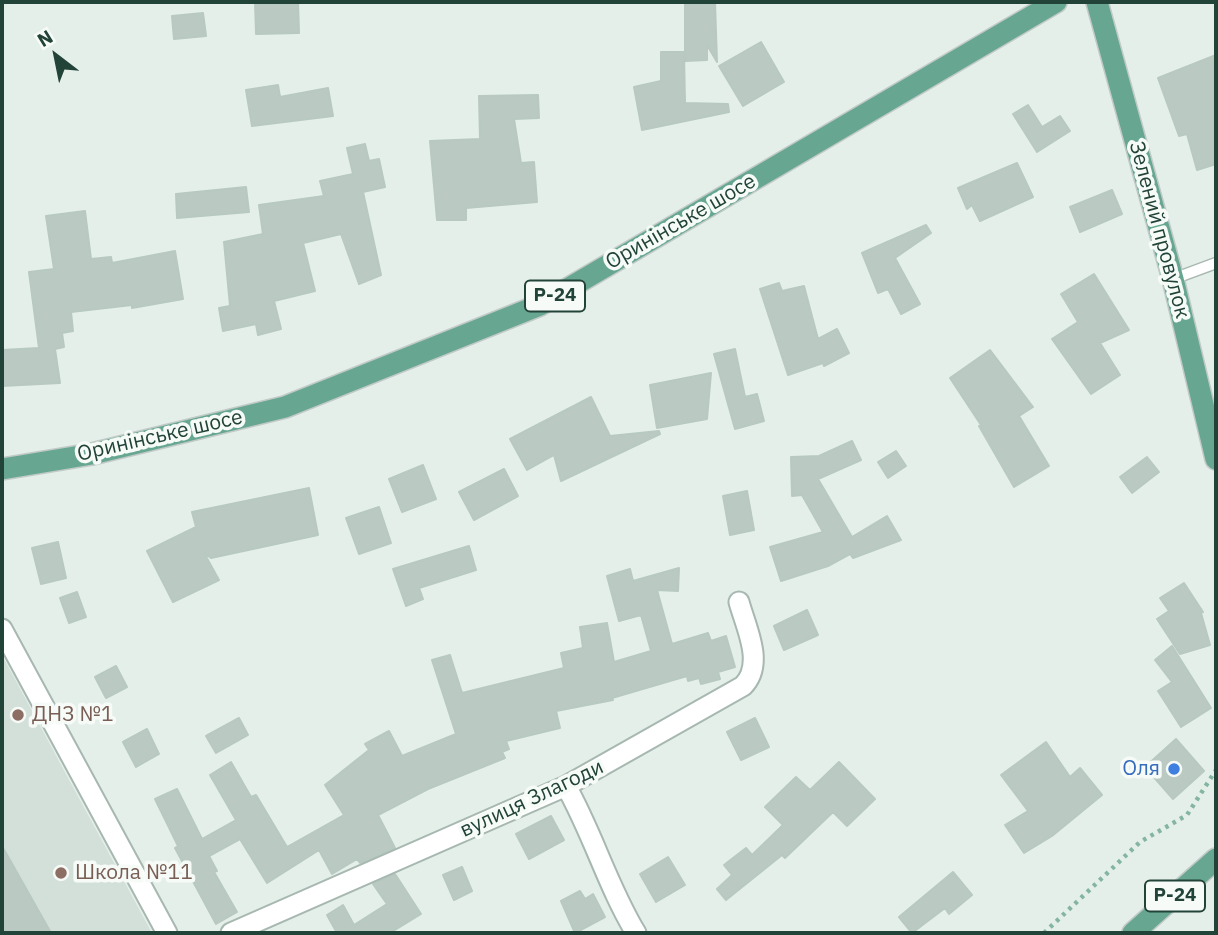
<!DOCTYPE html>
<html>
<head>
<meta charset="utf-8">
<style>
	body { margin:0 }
	#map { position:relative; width:1218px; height:935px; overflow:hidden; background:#e5efea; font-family:"IBM Plex Sans",sans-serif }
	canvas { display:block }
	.frame { position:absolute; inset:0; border:4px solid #224338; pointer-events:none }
	.north { position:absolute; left:21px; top:21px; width:70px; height:70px; -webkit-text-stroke:5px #f6fbf8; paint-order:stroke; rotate:328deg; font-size:19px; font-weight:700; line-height:28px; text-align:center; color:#224338 }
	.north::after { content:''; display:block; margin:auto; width:24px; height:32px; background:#224338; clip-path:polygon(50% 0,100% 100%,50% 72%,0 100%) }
</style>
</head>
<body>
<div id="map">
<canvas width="1218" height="935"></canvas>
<div class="frame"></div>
<div class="north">N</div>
</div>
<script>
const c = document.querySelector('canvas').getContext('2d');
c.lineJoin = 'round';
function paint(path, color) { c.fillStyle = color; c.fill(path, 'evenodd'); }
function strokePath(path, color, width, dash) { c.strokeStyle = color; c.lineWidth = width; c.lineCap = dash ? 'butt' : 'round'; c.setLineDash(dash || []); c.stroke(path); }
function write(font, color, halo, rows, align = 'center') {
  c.font = font + ' "IBM Plex Sans",sans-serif'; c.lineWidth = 7; c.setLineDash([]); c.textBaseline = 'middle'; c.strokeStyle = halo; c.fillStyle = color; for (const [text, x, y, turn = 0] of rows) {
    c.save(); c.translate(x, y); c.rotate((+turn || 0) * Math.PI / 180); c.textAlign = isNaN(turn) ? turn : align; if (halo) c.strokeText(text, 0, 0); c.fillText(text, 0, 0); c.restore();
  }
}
paint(new Path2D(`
	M2 655 67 776 152 933H2Z`), '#d3dfd9');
const building = new Path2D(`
	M255 2H298L299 33 256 34Z
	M685 2H715L717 62 707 45V60L685 61Z
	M203 13 206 36 174 39 172 16Z
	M761 42 784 82 743 106 719 66Z
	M661 52H684L685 103 728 104 729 112 642 130 634 87 661 81Z
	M1216 55V164L1197 170 1187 134 1179 136 1158 78Z
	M278 85 280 97 328 88 333 116 252 126 246 90Z
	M538 95 539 118 514 119 521 163 534 162 537 202 466 208V220H437L430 141 480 139 479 96Z
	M1028 105 1042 127 1060 116 1070 131 1037 152 1013 114Z
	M365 144 369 161 379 159 385 187 363 192 381 275 359 284 341 234 303 243 315 291 274 301 281 329 258 335 256 324 223 331 219 308 230 306 224 242 263 234 259 205 324 196 320 181 353 174 347 148Z
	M1017 163 1033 197 980 221 972 205 967 209 958 188Z
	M246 187 249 212 177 218 176 194Z
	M1112 190 1122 214 1080 232 1070 207Z
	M85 211 91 259 111 257 112 263 175 251 183 299 132 308V305L71 312 73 331 62 333 64 347 55 349 60 383 2 386V350L39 348 29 272 54 269 46 216Z
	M926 225 931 233 895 258 920 304 901 314 888 289 878 293 862 253Z
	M1094 274 1129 330 1100 343 1120 375 1091 394 1052 339 1078 322 1061 294Z
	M779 283 782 291 804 286 818 339 837 329 849 353 824 366 823 363 788 375 760 289Z
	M735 349 745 397 757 394 764 421 735 429 714 354Z
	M990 350 1033 407 1019 416 1049 466 1014 487 979 426 981 425 950 378Z
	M711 373 707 419 657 428 650 385Z
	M591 397 610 436 659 431 660 434 561 481 554 455 527 470 510 439Z
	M852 441 861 460 818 479 852 537 887 516 901 540 853 558 850 554 828 566 781 581 770 547 823 532 802 495 792 496 791 457 819 456Z
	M896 451 906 466 888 478 878 462Z
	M1147 457 1159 472 1132 493 1120 477Z
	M423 465 436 499 402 512 389 479Z
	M504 469 518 496 474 520 459 492Z
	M309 488 318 535 211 558 204 553 219 580 173 602 147 551 196 527 192 512Z
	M747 491 754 530 730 535 723 496Z
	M379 507 391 543 359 554 346 518Z
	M58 542 66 578 41 584 32 548Z
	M469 546 476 570 419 588 423 599 406 606 393 569Z
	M679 568 678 591 657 590 672 644 708 633 711 641 726 636 735 667 718 672 720 679 701 684 699 678 688 681 687 676 612 698 613 700 556 711 560 728 506 741 509 749 502 752 505 758 428 789 378 815 395 848 360 863 357 859 332 874 319 850 267 883 240 839 209 856 217 871 214 872 237 912 216 924 175 848 178 846 155 799 177 789 202 839 236 820 210 775 231 762 251 797 256 795 287 847 344 815 325 785 369 750 365 744 389 731 402 756 456 734 432 660 450 655 462 693 564 668 561 653 583 648 580 627 607 623 614 662 651 651 641 615 619 621 607 576 630 569 633 581Z
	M1184 583 1203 612 1201 613 1210 645 1180 654 1157 619 1169 611 1160 598Z
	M77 592 86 617 69 623 60 598Z
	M807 610 818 635 784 650 774 626Z
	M1172 646 1211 708 1181 727 1158 691 1172 682 1155 660Z
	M116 666 127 687 106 698 95 677Z
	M239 718 248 735 216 753 206 736Z
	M755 718 769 747 741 760 727 732Z
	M147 729 159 754 136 767 123 742Z
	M1176 739 1204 771 1173 799 1145 767Z
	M1046 742 1070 777 1080 768 1102 795 1052 836 1024 853 1005 825 1028 811 1001 775Z
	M839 762 875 799 847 826 833 812 785 858 782 855 726 900 717 889 732 875 724 865 746 848 752 855 783 825 765 807 796 777 810 790Z
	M551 816 564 840 529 859 516 834Z
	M2 846 51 933H2Z
	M668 857 685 885 656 902 640 874Z
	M462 867 472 891 454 900 443 875Z
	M953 872 972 895 949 914 945 908 912 933 899 917Z
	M395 874 421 914 390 933H337L327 915 343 905 354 925 387 904 373 884Z
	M580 891 585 899 593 894 605 917 575 933 561 901Z`);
paint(building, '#bacac3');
strokePath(building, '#b7c9c0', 2);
const lane = new Path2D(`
	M1173 279 1216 263`);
const street = new Path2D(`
	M2 629 167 933
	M566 786C593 834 608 887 636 933
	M231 933 566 786 743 686C765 664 746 628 739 602`);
const primary = new Path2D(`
	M1097 2 1173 279 1216 459
	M2 469 92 454 285 407 540 305 1056 2
	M1133 933 1216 859`);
strokePath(lane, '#a7b8b1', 13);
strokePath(street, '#a7b8b1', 23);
strokePath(primary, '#c1cac7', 24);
strokePath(new Path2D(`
	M1044 933 1140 842 1187 815 1216 770`), '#83b5a1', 4.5, [3.5, 5]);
strokePath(lane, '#fff', 10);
strokePath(street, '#fff', 19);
strokePath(primary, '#67a792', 21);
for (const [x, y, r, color] of [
	[18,715,7,"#8d6e63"],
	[1174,769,7,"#3f7fe0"],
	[61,873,7,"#8d6e63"]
]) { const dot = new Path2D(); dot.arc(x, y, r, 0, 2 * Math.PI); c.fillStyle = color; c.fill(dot); strokePath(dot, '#f6fbf8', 2.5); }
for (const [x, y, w] of [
	[555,296,60],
	[1175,896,60]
]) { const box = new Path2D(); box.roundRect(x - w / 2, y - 15.5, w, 31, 5); c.fillStyle = '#f6fbf8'; c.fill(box); strokePath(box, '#224338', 2); }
write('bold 19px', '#224338', null, [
	["Р-24",555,296],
	["Р-24",1175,896]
]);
write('21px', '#224338', '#f6fbf8', [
	["Оринінське шосе",681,222,-30],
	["Зелений провулок",1159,230,75],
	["Оринінське шосе",160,436,-13],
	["вулиця Злагоди",532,799,-25]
]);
write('21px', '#785e54', '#f6fbf8', [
	["ДНЗ №1",32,715],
	["Школа №11",75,873]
], 'left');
write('21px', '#366cbe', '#f6fbf8', [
	["Оля",1160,769]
], 'right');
</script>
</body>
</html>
